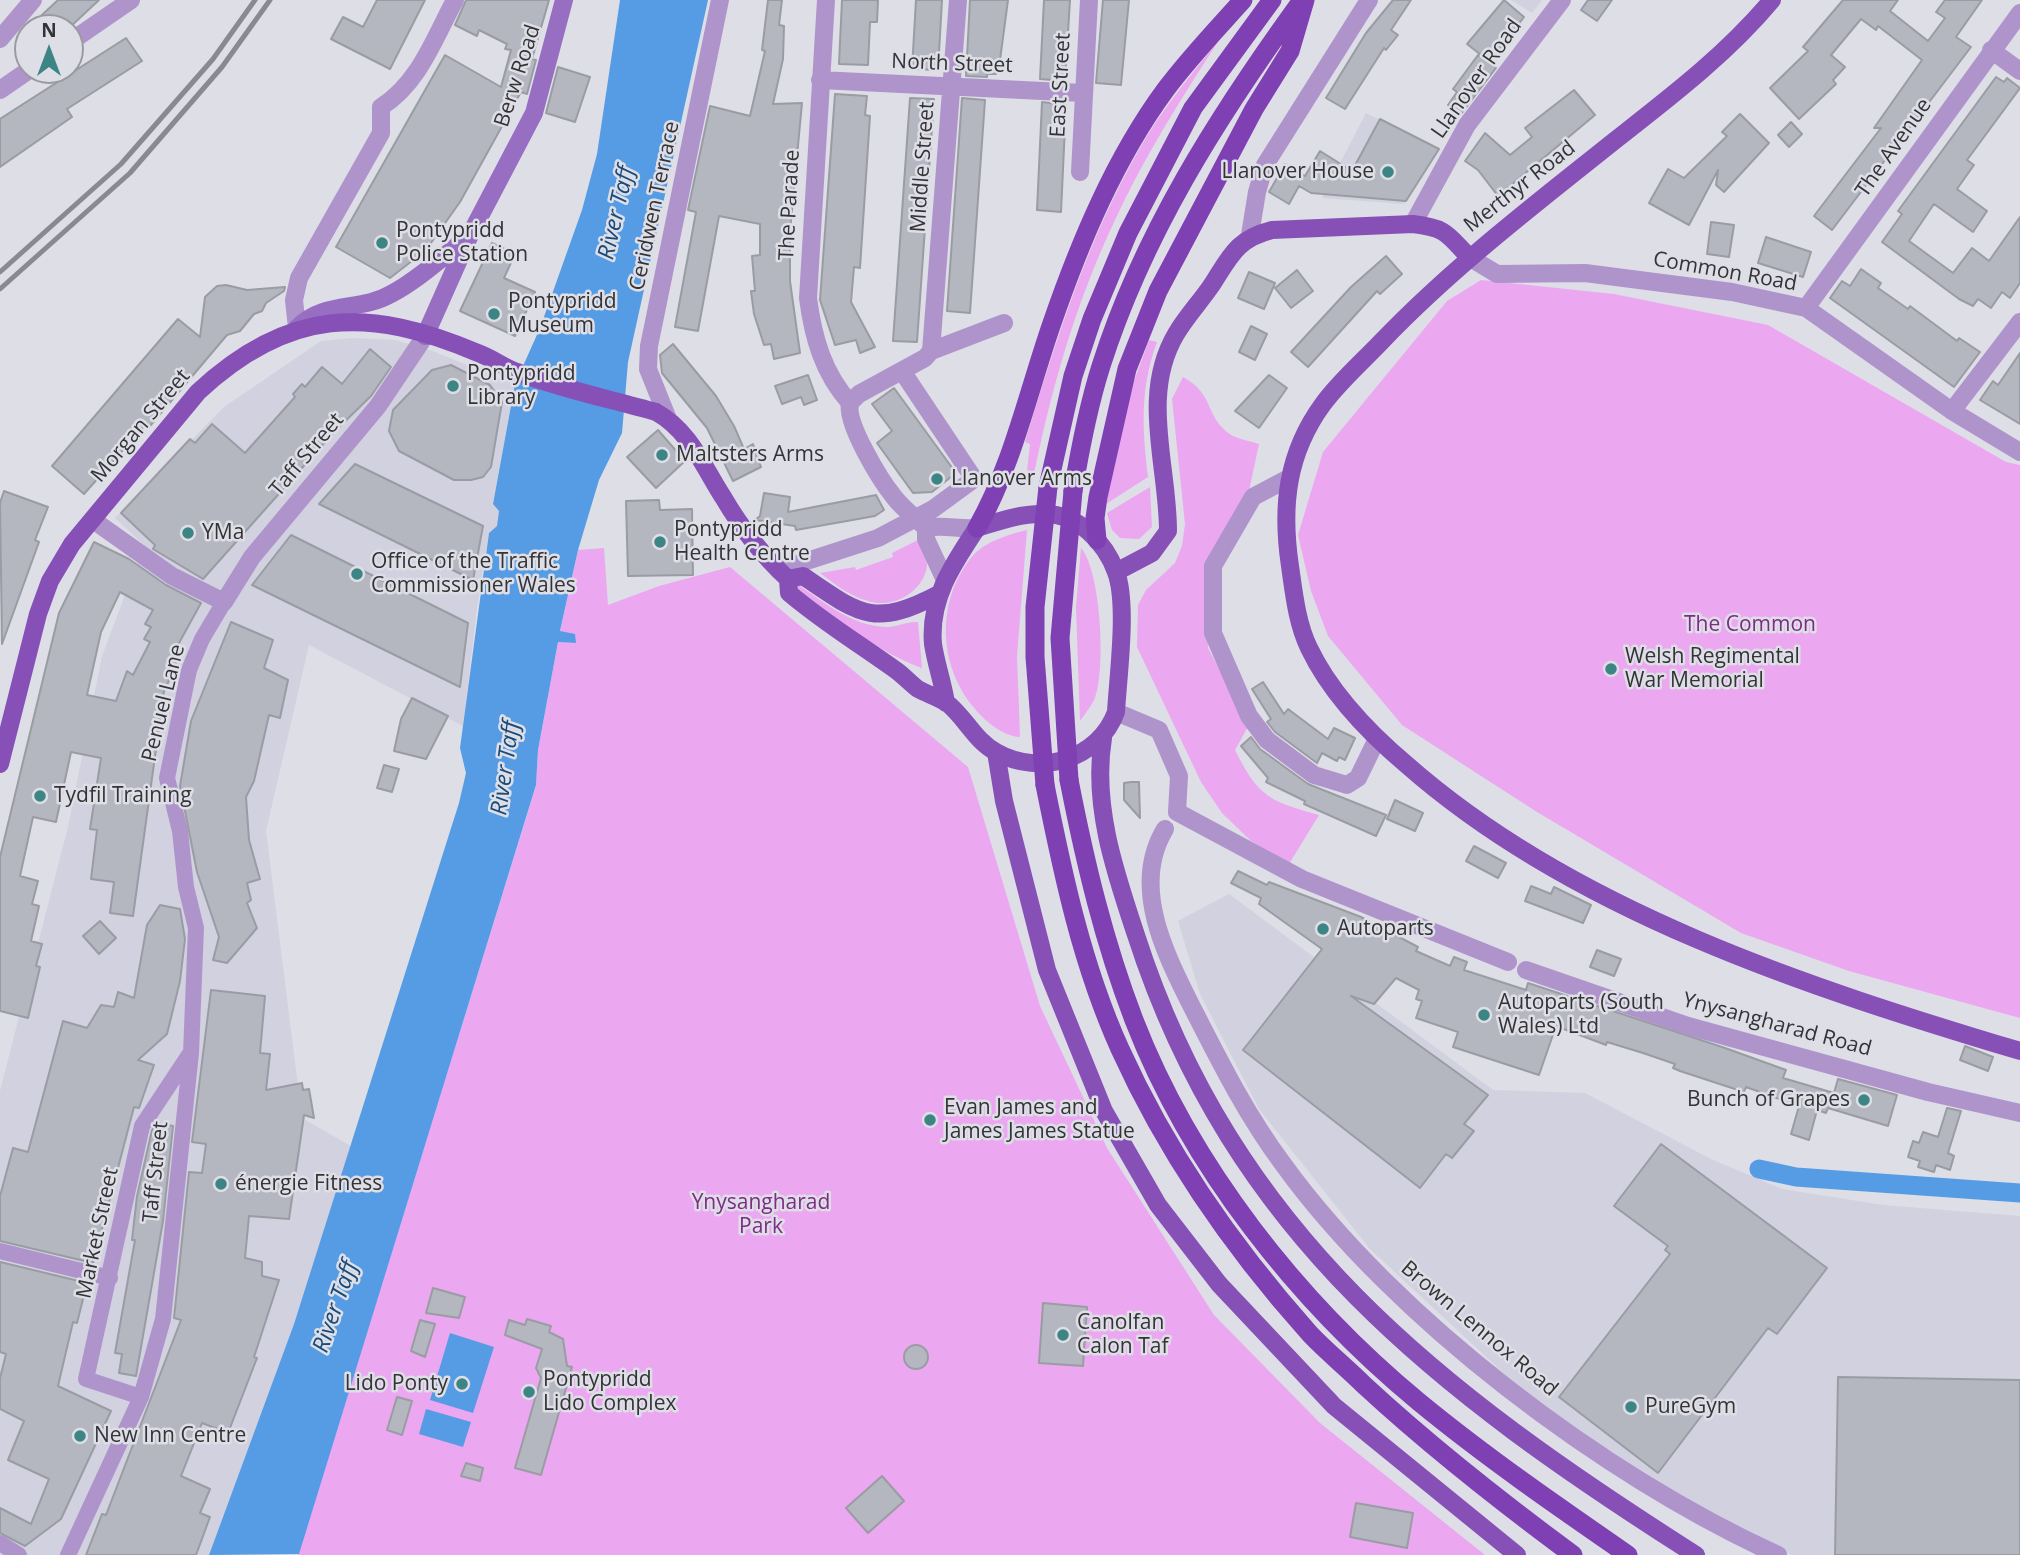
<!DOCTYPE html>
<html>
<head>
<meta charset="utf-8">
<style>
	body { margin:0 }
	#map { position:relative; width:2020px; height:1555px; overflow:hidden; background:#dedee7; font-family:"Open Sans",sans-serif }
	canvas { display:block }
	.north { position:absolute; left:14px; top:14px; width:70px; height:70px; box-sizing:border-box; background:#dedee7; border:2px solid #9a9aa1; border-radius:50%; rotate:0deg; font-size:19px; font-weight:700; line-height:28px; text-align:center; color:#343437 }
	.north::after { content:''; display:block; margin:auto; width:24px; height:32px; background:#3d8585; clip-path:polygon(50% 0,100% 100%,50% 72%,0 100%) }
</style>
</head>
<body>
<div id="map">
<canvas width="2020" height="1555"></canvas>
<div class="north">N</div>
</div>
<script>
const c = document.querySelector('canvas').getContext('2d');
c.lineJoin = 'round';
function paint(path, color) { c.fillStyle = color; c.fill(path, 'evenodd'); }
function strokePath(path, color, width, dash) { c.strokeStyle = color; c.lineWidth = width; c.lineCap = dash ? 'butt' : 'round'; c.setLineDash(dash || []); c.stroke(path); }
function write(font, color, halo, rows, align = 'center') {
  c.font = font + ' "Open Sans",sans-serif'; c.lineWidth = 5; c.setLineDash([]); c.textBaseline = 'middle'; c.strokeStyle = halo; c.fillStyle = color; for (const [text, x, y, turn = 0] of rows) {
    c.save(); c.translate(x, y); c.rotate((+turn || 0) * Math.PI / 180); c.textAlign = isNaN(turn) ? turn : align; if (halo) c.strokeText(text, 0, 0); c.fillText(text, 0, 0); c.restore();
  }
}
paint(new Path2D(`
	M1511 0H1542L1532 13Z
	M1366 113 1439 149 1404 204 1322 198Z
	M352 338 395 340 430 350 515 384 493 503 499 511 497 526 489 533 477 608 463 726 309 645 266 831 302 1118 351 1146 294 1324 209 1555H0V1091L68 827 102 656 144 545 115 518 224 407 321 341Z
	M1229 894 1493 1090 1585 1093 1711 1159 1782 1189 1883 1205 2020 1216V1555H1792L1718 1518 1540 1407 1370 1249 1259 1109 1200 994 1178 921Z`), '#d1d1e0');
paint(new Path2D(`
	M1219 40C1181 99 1144 157 1115 220 1075 304 1050 393 1032 484L1026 481 1030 444 1025 442C1056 341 1087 240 1140 148 1162 109 1191 75 1219 40Z
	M1481 280 1614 294 1768 325 2006 462 2020 465V1018L1849 971 1741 933 1537 812 1402 725 1328 636 1311 591 1298 535 1323 452 1447 301Z
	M1149 340 1157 342C1140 388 1142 428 1148 477L1106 504 1129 395Z
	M1183 377C1214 394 1205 414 1227 432 1235 439 1250 441 1259 444L1249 491 1207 567 1208 648 1249 725 1235 750C1259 798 1270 801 1319 815L1289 864 1251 841 1222 813 1201 782 1137 647 1138 605 1146 590 1175 563 1182 546 1185 524 1172 399Z
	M1150 487 1152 527 1139 539 1120 538 1112 530 1107 513Z
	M1027 530 1017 656 1020 737C1003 736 986 722 975 709 939 668 935 604 970 559 983 542 1007 535 1027 530Z
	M918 540C921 548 928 558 927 566 923 593 892 609 868 601 849 596 835 584 820 573L855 567 856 570 893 557 892 553Z
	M604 548 608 605 659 586 730 567 968 767 1040 1006 1107 1148 1214 1315 1320 1423 1485 1555H298L536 786 538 750 558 642 575 643 560 632 578 550Z
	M1081 548C1101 571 1106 669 1095 698 1092 705 1085 714 1080 721L1076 607Z
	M797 584C824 602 852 626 886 627 897 627 908 621 918 622L922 668C876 652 834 615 794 588Z`), '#eca7f1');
paint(new Path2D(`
	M620 0H708L628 362 622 433 599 480 578 550 560 631 575 634 576 643 558 642 538 750 536 785 299 1554 209 1555 294 1324 459 803 466 773 460 748 489 533 497 526 499 511 493 504 515 384 540 328 582 210 597 154Z
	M450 1333 494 1347 473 1413 430 1400Z
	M426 1409 471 1422 463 1447 419 1434Z`), '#559ce5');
strokePath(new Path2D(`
	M1759 1169 1796 1177 2020 1193`), '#559ce5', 19);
const building = new Path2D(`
	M58 0H99L69 28H28Z
	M377 0H425L390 69 331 39 343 17 363 27Z
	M466 0H549L532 59 536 60 527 94 521 92 460 202 426 250 390 278 336 247 445 55 501 87 511 50 505 49 507 44 479 30 477 36 455 25Z
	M768 0H782L779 25 784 26 783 59 773 104 802 103 790 231V281L800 353 774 359 771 344 764 345 754 314 751 291H755L752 256 760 255V224L719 216 698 331 675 327 696 212 688 210 710 106 750 116 765 51 762 50Z
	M842 0H878L877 22H870L868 65 839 64Z
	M916 0H942L938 70 912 69Z
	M970 0H1008L1000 60H996V74H987V77L966 76Z
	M1044 0H1070L1065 81 1040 79Z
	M1103 0H1129L1121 85 1096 83Z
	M1393 0H1411L1391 30 1398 35 1386 50 1384 48 1345 109 1326 98 1366 33Z
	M1504 0 1524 17 1490 62 1467 44Z
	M1588 0H1612L1597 21 1581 10Z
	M1843 0H1898L1890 11 1928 41 1945 18 1936 12 1945 0H1982L1956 37 1971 47 1832 230 1814 216 1881 128H1874L1922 60 1878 26 1876 30 1861 19 1831 55 1845 67 1833 80 1836 84 1799 119 1770 88 1808 51 1803 47Z
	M126 38 142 61 67 109 72 117 0 167V119Z
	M1478 55 1496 68 1461 114 1448 105 1457 92 1453 89Z
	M558 67 590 77 575 122 546 113Z
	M1996 77 2004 82 2007 78 2020 88 1967 160 1974 165 1957 189 1987 211 1973 232 1934 204 1909 241 1953 273 1972 248 1989 261 2020 217V283L2010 298 2002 292 1991 308 1978 299 1973 306 1959 299 1882 242 1902 214 1898 211Z
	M1574 90 1595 115 1498 196 1478 170 1465 161 1485 133 1510 155 1532 137 1525 128Z
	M835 94 867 96 865 115 870 116 860 268 854 267 851 302 875 347 860 353 856 340 835 345 820 300Z
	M910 98 934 99 917 342 893 341Z
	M962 98 985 100 970 313 947 311Z
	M1042 102 1066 105 1061 212 1037 210Z
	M1740 114 1769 143 1724 192 1716 185 1718 170 1689 225 1649 203 1668 169 1684 178 1727 136 1722 132Z
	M1380 119 1439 149 1406 201 1311 193 1299 186 1289 204 1269 192 1285 164 1305 176 1320 151 1352 171Z
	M1791 122 1802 134 1789 147 1778 135Z
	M1711 222 1734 225 1729 257 1707 254Z
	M1766 237 1811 252 1803 277 1758 263Z
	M492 243 515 254 504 278 535 292 515 336 460 311Z
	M1386 256 1402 274 1380 294 1377 291 1308 367 1291 352 1351 287Z
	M1861 269 1881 283 1878 288 1908 309 1910 306 1957 341 1959 338 1980 352 1954 387 1830 298 1842 281 1850 286Z
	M1297 270 1313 291 1291 308 1275 288Z
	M1249 272 1275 283 1264 309 1238 298Z
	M226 285 247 290 285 287 284 291 266 303 262 311 254 314 240 331 227 335 150 426 147 423 84 494 52 466 178 319 200 337 205 297 217 286Z
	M1251 326 1267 334 1255 360 1239 352Z
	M673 344 716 396 734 426 744 449 753 444 761 467 733 481 707 428 662 373 660 355Z
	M370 349 391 367 371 396 334 432 203 579 153 549 155 545 121 513 190 439 195 443 212 424 245 453 295 397 293 394 302 384 305 387 322 367 342 384Z
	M2020 353V424L1980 400 1993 381 1998 385Z
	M451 365 490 385 502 402 491 467 483 477 471 480H454L399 451 389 431 393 410 432 370Z
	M808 375 817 400 804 405 801 397 782 404 775 386Z
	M1269 375 1287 388 1259 428 1235 411Z
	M894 388 956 473 932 492 913 493 877 443 892 431 872 404Z
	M658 430 685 461 656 488 627 457Z
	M355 464 483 526 473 580 319 504Z
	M4 491 48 507 35 540 39 542 2 644 0 503Z
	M764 493 790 497 788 512 876 495 884 510 875 516 796 530 795 526 755 520 760 516Z
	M659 500 660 510 692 509 693 575 628 576 626 501Z
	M291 535 468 623 460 687 252 585Z
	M94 542 129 559 166 585 201 603 179 643 175 668 164 691 133 916 110 913 114 882 91 879 97 830 90 829 101 758 71 752 56 822 33 817 20 876 38 881 32 904 39 906 31 941 42 944 36 966 40 967 28 1018 0 1011V857L59 613ZM120 592 153 610 145 624 151 627 144 639 150 642 133 675 127 671 116 701 87 695 101 632Z
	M231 622 273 640 264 668 288 680 280 718 269 715 254 781 246 797 249 840 260 879 247 883 251 900 247 903 257 928 227 963 213 960 219 937 197 872 180 786 191 721Z
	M1263 682 1284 714 1288 709 1328 739 1334 728 1355 738 1345 760 1339 757 1337 761 1322 753 1317 763 1275 732 1267 722 1271 719 1252 689Z
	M412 698 448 716 426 759 394 751 401 719Z
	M1251 737 1260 749 1308 784 1386 815 1376 836 1304 804 1305 801 1266 782 1268 778 1241 746Z
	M384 765 399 769 392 792 377 788Z
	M1131 782H1139L1140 818 1124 800V783Z
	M1395 800 1423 813 1415 831 1387 819Z
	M1474 846 1506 863 1498 878 1466 861Z
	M1238 871 1267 885 1269 882 1361 917 1418 947 1416 951 1450 966 1454 957 1467 962 1464 970 1526 990 1528 983 1725 1048 1786 1070 1783 1078 1834 1093 1838 1079 1897 1095 1888 1126 1828 1108 1826 1113 1817 1110 1809 1140 1791 1134 1799 1106 1746 1087 1744 1092 1680 1071 1673 1068 1675 1064 1643 1053 1607 1042 1606 1045 1556 1026 1539 1075 1453 1047 1458 1032 1416 1018 1422 1001 1416 999 1419 990 1396 978 1374 1004 1351 996 1488 1095 1464 1124 1474 1131 1452 1158 1446 1154 1420 1188 1243 1050 1322 949 1259 904 1261 898 1231 883Z
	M1531 886 1551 894 1554 887 1591 905 1583 923 1525 901Z
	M160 905 180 909 185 939 180 981 167 1034 138 1060 154 1065 139 1108 134 1107 93 1263 0 1241V1196L13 1148 28 1152 63 1021 87 1028 101 1005 114 1007 118 992 134 998 147 925Z
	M100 921 116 938 99 954 83 936Z
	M1597 950 1621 959 1614 976 1590 967Z
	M211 990 265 996 260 1053 270 1054 266 1090 302 1083 303 1090 309 1089 314 1118 304 1115 289 1219 249 1216 245 1258 262 1262V1276L279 1280 254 1357 257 1358 228 1433 202 1423 181 1476 210 1489 200 1513 210 1517 196 1555H86L102 1514 106 1515 181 1320 174 1318 189 1172 202 1173 206 1144 192 1142Z
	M1965 1046 1993 1057 1988 1071 1960 1060Z
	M1947 1108 1961 1111 1948 1153 1954 1156 1950 1170 1936 1165 1934 1172 1918 1167 1920 1161 1908 1157 1913 1141 1919 1143 1923 1132 1938 1137Z
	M157 1123 173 1126 163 1221 136 1376 119 1373 122 1354 115 1353 135 1240H132L137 1196 152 1130Z
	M1661 1144 1827 1268 1777 1334 1768 1328 1658 1473 1559 1397 1670 1254 1665 1250 1668 1246 1614 1206Z
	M0 1262 87 1283 77 1323 73 1322 58 1386 111 1411 61 1519 25 1546 0 1533V1508L31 1524 49 1479 8 1460 24 1421 0 1409V1378L6 1354 0 1352Z
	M433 1288 465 1297 459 1318 426 1313Z
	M1043 1303 1087 1307 1083 1366 1039 1363Z
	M527 1319 551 1326 549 1332 563 1339 567 1366 572 1367 541 1475 515 1468 541 1378 536 1368 542 1349 505 1335 509 1320 525 1325Z
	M420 1320 435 1324 425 1357 411 1351Z
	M904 1357a12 12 0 1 1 24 0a12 12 0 1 1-24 0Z
	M1838 1377 2020 1380V1555H1835Z
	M397 1397 412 1401 402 1435 387 1430Z
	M466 1463 483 1468 480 1481 461 1476Z
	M882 1476 904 1501 868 1533 846 1508Z
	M1356 1503 1413 1513 1407 1548 1350 1537Z`);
paint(building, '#b4b7bf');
strokePath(building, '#9a9ca4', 2);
strokePath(new Path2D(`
	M0 1251 110 1278
	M141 1397 86 1379 142 1126 189 1055
	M0 1543 19 1555
	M68 1555 141 1397 163 1319 191 1053 196 928 186 887 180 831 167 778 189 670 202 639 224 602`), '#af94cc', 16);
strokePath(new Path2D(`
	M826 0 808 298C813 337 823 373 850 403L859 394 925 358 931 351 958 0
	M0 39 33 0
	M70 42 131 0
	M1991 50 2020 71
	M820 80 1083 93
	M0 90 29 70
	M1080 172 1089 0
	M1413 224 1467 125 1562 0
	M1250 235 1257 192 1265 165 1369 0
	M1469 257 1497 274 1585 273 1732 292 1806 308 1952 411 2020 452
	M1806 308 2020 13
	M297 328 294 300 299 278 381 133V107C419 83 434 39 455 0
	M931 351 1004 323
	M1952 411 2020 322
	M668 419 648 369 649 346 720 0
	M1287 479 1253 497 1213 566V633L1249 716 1267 740 1314 775 1347 785 1358 778 1377 739
	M93 520 172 576 224 602 252 557 378 406 425 336
	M779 570 878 538 933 509 974 479 902 371
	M1116 712 1159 730 1179 776 1177 812 1302 879 1508 962
	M1165 829C1130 887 1166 955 1193 1009 1220 1062 1247 1116 1283 1164 1395 1319 1604 1476 1778 1555
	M1526 970 1688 1026 1928 1092 2020 1113`), '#af94cc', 18);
strokePath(new Path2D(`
	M850 403C845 423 881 481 894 497 903 509 916 518 926 528V539L944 578
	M926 528C943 524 960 530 977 528`), '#af94cc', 18);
strokePath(new Path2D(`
	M297 328C324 300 360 312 391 294 418 280 442 257 466 239
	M425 336 469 237 534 113 564 0`), '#976ec1', 18);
strokePath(new Path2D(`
	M1772 0C1726 55 1669 98 1613 142 1533 206 1453 267 1381 342 1362 362 1339 382 1323 404 1287 453 1281 506 1290 566 1294 594 1297 623 1309 648 1331 694 1369 733 1407 765 1574 912 1810 988 2020 1051
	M1116 572 1152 553 1168 531C1168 465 1140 395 1176 334 1186 317 1200 302 1211 286 1230 257 1236 239 1272 230L1413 224C1447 228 1447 234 1469 257
	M788 579 789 593C823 622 861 645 897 671 905 677 911 684 918 689 927 694 938 697 947 703 965 717 975 741 996 752 1040 777 1099 759 1116 712 1118 676 1128 604 1116 572 1105 542 1078 514 1045 514 1022 513 999 521 977 528 953 564 929 599 933 644 936 664 943 683 946 703
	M788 579 803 576C860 615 874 628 939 594
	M1103 738C1092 805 1115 872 1136 935 1233 1236 1440 1392 1696 1555
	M996 752 1004 801 1047 970 1104 1111 1158 1205 1219 1284 1334 1406 1517 1555
	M0 764 38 614 50 581 72 544 198 392C288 308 368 306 478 353 492 358 503 367 517 372 561 389 610 399 656 412 690 431 703 466 723 497 740 526 763 556 788 579`), '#8650b7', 18);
strokePath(new Path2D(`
	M1048 487 1073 376 1092 319 1128 233 1193 108 1272 0
	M1073 491C1080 449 1088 407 1101 366 1143 234 1217 118 1297 7
	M977 528C1013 464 1028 392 1052 323 1080 242 1115 158 1166 89 1190 57 1217 29 1243 0
	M1097 540 1095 518 1098 497 1127 369 1158 291 1254 109 1290 51 1305 0
	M1069 780C1085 862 1104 942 1134 1020 1191 1167 1298 1302 1419 1402 1486 1457 1557 1506 1628 1555
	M1045 785C1063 875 1082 965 1120 1049 1167 1153 1234 1249 1310 1334 1327 1352 1347 1368 1364 1385 1431 1447 1500 1501 1573 1555`), '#7e40b2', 19);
strokePath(new Path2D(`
	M0 272 121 164 213 59 255 0
	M0 289 130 173 222 67 270 0`), '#89898f', 5);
strokePath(new Path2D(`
	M1069 780 1060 638 1073 491
	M1045 785 1035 657V607L1048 487`), '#7e40b2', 19);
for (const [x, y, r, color] of [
	[1388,172,7,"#3d8585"],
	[382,243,7,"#3d8585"],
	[494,314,7,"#3d8585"],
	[453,386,7,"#3d8585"],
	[662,455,7,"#3d8585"],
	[937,479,7,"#3d8585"],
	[188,533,7,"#3d8585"],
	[660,542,7,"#3d8585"],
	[357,574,7,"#3d8585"],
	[1611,669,7,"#3d8585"],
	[40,796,7,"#3d8585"],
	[1323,929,7,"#3d8585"],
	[1484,1015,7,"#3d8585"],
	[1864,1100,7,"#3d8585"],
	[930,1120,7,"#3d8585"],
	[221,1184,7,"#3d8585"],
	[1063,1335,7,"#3d8585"],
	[462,1384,7,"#3d8585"],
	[529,1392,7,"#3d8585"],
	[1631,1407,7,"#3d8585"],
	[80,1436,7,"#3d8585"]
]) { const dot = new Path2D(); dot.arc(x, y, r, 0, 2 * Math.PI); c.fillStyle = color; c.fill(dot); strokePath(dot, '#dedee7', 2.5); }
write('21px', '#343437', '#dedee7', [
	["North Street",952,64,2],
	["Berw Road",518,76,-72],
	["Llanover Road",1477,79,-55],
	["East Street",1061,85,-87],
	["The Avenue",1894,148,-55],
	["Middle Street",923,167,-86],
	["Merthyr Road",1520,187,-38],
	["The Parade",790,205,-87],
	["Ceridwen Terrace",655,206,-78],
	["Common Road",1725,272,10],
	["Morgan Street",141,426,-50],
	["Taff Street",307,455,-50],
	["Penuel Lane",164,703,-76],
	["Ynysangharad Road",1777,1025,15],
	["Taff Street",156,1172,-84],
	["Market Street",98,1233,-78],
	["Brown Lennox Road",1479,1329,40]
]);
write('21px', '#343437', '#dedee7', [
	["Llanover House",1374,172,"right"],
	["Pontypridd",396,231],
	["Police Station",396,255],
	["Pontypridd",508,302],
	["Museum",508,326],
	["Pontypridd",467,374],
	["Library",467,398],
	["Maltsters Arms",676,455],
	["Llanover Arms",951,479],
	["Pontypridd",674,530],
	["Health Centre",674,554],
	["YMa",202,533],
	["Office of the Traffic",371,562],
	["Commissioner Wales",371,586],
	["Welsh Regimental",1625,657],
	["War Memorial",1625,681],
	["Tydfil Training",54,796],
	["Autoparts",1337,929],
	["Autoparts (South",1498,1003],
	["Wales) Ltd",1498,1027],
	["Bunch of Grapes",1850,1100,"right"],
	["Evan James and",944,1108],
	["James James Statue",944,1132],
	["énergie Fitness",235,1184],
	["Canolfan",1077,1323],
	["Calon Taf",1077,1347],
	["Pontypridd",543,1380],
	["Lido Complex",543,1404],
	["Lido Ponty",448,1384,"right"],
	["PureGym",1645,1407],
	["New Inn Centre",94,1436]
], 'left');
write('21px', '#7e2b85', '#dedee7', [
	["The Common",1750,625],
	["Ynysangharad",761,1203],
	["Park",761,1227]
]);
write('italic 23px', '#184a7a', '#dedee7', [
	["River Taff",617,213,-77],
	["River Taff",506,768,-82],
	["River Taff",336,1307,-71]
]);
</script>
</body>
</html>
